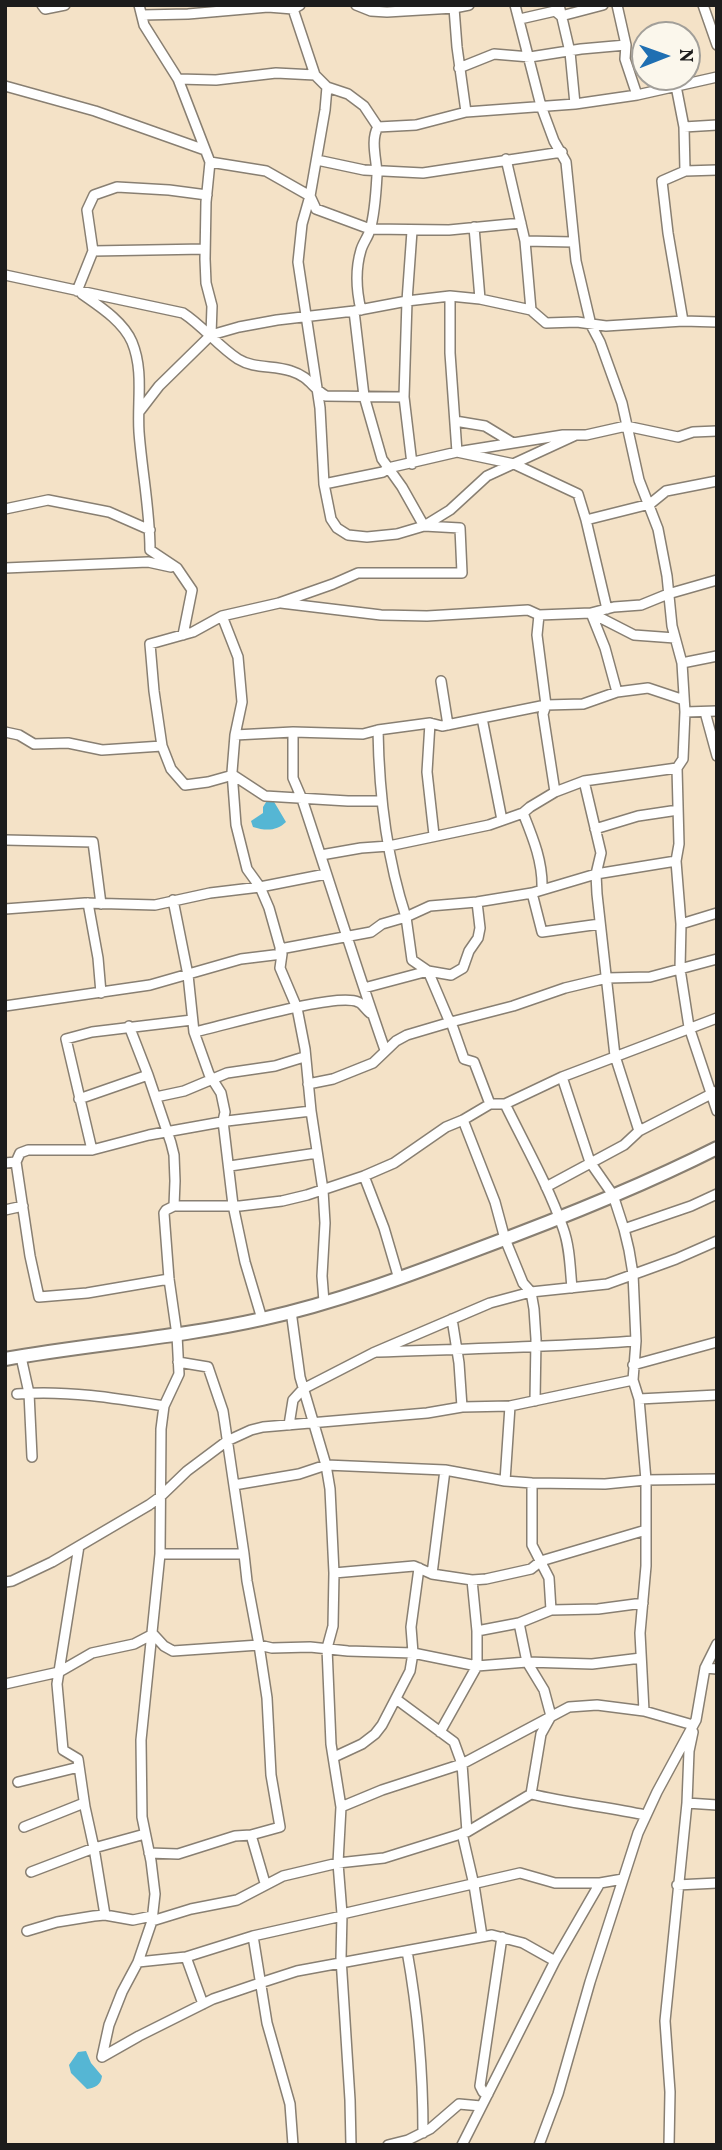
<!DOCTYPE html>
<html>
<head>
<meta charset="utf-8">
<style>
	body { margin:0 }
	#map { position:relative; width:722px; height:2150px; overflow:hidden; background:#f4e2c7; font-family:Vollkorn,serif }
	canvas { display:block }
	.frame { position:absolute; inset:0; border:7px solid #1c1c1c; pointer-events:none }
	.north { position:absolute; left:631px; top:21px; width:70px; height:70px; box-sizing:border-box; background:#fbf7ec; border:2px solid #a29f99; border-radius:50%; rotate:89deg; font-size:19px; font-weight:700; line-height:28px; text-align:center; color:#1c1c1c }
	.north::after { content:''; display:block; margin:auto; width:24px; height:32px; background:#1f6fb2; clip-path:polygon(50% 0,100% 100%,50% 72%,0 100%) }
</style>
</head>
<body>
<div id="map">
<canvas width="722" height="2150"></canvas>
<div class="frame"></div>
<div class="north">N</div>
</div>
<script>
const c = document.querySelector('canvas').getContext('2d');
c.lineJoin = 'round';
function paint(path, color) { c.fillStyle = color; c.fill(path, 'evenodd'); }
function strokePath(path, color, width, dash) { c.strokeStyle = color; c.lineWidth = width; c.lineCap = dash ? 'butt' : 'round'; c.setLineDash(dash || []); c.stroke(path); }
paint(new Path2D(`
	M268 799 273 800 286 822C277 831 266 831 253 827L251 821 263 813V807Z
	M86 2051 91 2063 102 2076C101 2085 95 2088 87 2089L71 2073 69 2065 78 2052Z`), '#55b6d4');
const minor = new Path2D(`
	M42 5 45 9 65 5
	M139 5 144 25 178 79
	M356 5 371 11 387 12 454 8 457 47 466 112
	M454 5V8L469 5
	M515 5 541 106 554 141 566 162 576 261 591 325 600 342 622 403 639 480 658 529 667 576 672 626 682 663 685 712 683 759 677 768 679 844 676 861 681 924 680 969 689 1027 717 1111
	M559 5 570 52 575 104
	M617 5 626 45 625 59 637 95
	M703 5 717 45
	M293 9 315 75 327 87 348 94 364 106 378 127 416 125 466 112 575 104 637 95 717 77
	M142 15 188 14 268 7 293 9 300 5
	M520 19 555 11 561 16 603 5
	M459 68 494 54 530 57 581 49 626 45
	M315 75 276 73 216 80 178 79 210 162 266 171 310 196 316 209 370 229 449 230 521 223
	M5 86 95 111 205 150
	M676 86 684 127 685 171
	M327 87 325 110 310 196 302 224 298 262 320 408 324 484 331 519 337 528 348 535 367 537 397 534 424 526 402 487 382 459 364 396 354 311
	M684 127 717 125
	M506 159 525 241 531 310
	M317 160 364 170 423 173 562 152
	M210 162 206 202 205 259 206 283 212 306 211 335
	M474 227 480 299
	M412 231 407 301 404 397 412 464
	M525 241 573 242
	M93 251 205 249
	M5 275 183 313C203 326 218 346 238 359 254 369 274 365 291 371 310 377 312 388 326 396L404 397
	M77 291 93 251 87 210 94 195 117 187 169 190 207 195
	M82 294C99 306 123 321 132 342 144 371 137 402 139 432 142 472 150 510 150 550L177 568 192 590 183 635
	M450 296V353L457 452 514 464 578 494 586 520 607 609
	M361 310C356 289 355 270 361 250 363 243 368 237 370 230 375 213 376 193 377 175 377 161 370 140 378 127
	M683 321 668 233 662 181 685 171 717 170
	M139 412 159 386 211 335 239 327 277 320 354 311 407 301 450 296 480 299 531 310 546 323 577 322 606 326 683 321 717 322
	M455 421 485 426 513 443
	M324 484 383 472 388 468 457 452 563 435H586L626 426 678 437 693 432 717 431
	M5 509 48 500 109 512 150 530
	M586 520 650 504 666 491 717 481
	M5 568 148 562 171 567
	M281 603 381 615 427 616 528 610 539 615 591 613 614 607 641 605 668 594 717 580
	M591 613 634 635 675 638
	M591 613 605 648 617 692
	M539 615 537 635 546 705 543 714 555 792
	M222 616 238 657 242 702 235 735 232 772 236 825 247 869 260 887 269 908 282 954 280 968 297 1008 305 1049 311 1111 323 1190 325 1223 322 1276 324 1302
	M682 663 717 656
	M441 681 448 725
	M685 712 717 711
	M705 712 717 756
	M482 718 502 820
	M430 723 427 772 434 835
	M5 732 19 735 34 744 68 743 102 750 162 746 171 769 185 785 208 782 233 775 265 796 348 801H382
	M293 732V778L302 799C330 883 356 967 385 1050
	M235 735 293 732 363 734 378 730 430 723 442 726 546 705 583 704 617 692 648 688 684 700
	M162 746 154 691 150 644 193 632 222 616 279 603 333 584 358 573H462L460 528 424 526 450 510 487 476 576 435
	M584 781 601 853 596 874 597 894 615 1056 639 1131
	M523 813C533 838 543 862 542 889
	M595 829 638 816 678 810
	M5 840 93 842 101 904
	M321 855 361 848 389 846 489 825 523 813 530 807 555 792 584 781 677 768
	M532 893 542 932 600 924
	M173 900 188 975 194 1032 209 1074 221 1093 225 1112 223 1121 233 1205 245 1262 262 1319
	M88 903 98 958 101 993
	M5 909 85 903 155 905 210 893 260 887 326 874
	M681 924 717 913
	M280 949 371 932 382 924 406 917C386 856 379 794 378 730
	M364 988 428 971 451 975 463 968 469 951 478 938 480 928 477 902
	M5 1006 150 985 241 959 282 954
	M129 1026 148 1075 171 1143 174 1155 175 1181 174 1206
	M194 1032C223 1026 336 992 358 1002 362 1003 366 1010 370 1013
	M308 1084 333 1079 373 1063 396 1041 407 1035 451 1022 513 1006 565 988 590 982 607 978 650 977 717 959
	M156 1097 184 1091 227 1073 275 1066 304 1057
	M79 1099 148 1075
	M490 1104 474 1062 464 1059 451 1022 448 1018 428 971 412 960 406 917 430 906 477 902 532 893 596 874 676 861
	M505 1104C525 1145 548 1185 563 1228 570 1247 570 1268 572 1288
	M463 1120 495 1202 505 1239 523 1283 531 1292 534 1309 536 1339 535 1401
	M92 1150 66 1039 92 1032 192 1020
	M16 1162 30 1256 39 1297 87 1293 169 1279
	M5 1163 16 1162 20 1153 28 1150H92L149 1135 227 1121 311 1111
	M230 1166 317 1153
	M364 1176 384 1228 399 1279
	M546 1187 624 1145 639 1131 717 1091
	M5 1210 23 1206
	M624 1229 691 1206 717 1194
	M291 1311 300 1377 326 1465 330 1489 334 1573 333 1626 327 1648 331 1744 341 1807 338 1863 342 1914 341 1958 350 2100 351 2145
	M452 1319 459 1363 462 1407
	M378 1352C464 1349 550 1347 636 1341
	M21 1357 29 1393 32 1457
	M633 1365 717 1342
	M17 1394C66 1390 115 1398 164 1406
	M639 1399 717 1395
	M289 1425 293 1400 303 1389 373 1353 490 1303 531 1292 607 1284 676 1259 717 1241
	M505 1481 510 1406
	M532 1483V1545L549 1578 551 1610
	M234 1485 299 1474 326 1465 445 1470 505 1481 532 1483 605 1484 646 1480 639 1399 633 1380 636 1341 633 1274 629 1250 624 1229 613 1195 590 1162 562 1077
	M79 1546 57 1684 63 1750 78 1759 85 1807 94 1848 105 1915
	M160 1554H244
	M334 1573 414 1566 432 1574 472 1580 486 1579 531 1569 541 1561 646 1530V1480L717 1479
	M432 1574 445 1470
	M5 1582 12 1581 52 1562 149 1505 160 1497 187 1471 227 1441 251 1430 263 1427 427 1413 462 1407 510 1406 633 1380
	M519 1623 527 1662 592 1664 641 1658
	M477 1631 519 1623 551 1610 598 1609 643 1603
	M705 1668 717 1669
	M5 1684 59 1672 92 1653 134 1644 153 1634 164 1646 173 1651 259 1645 272 1648 310 1647 348 1651 413 1653 477 1666 527 1662 544 1690 551 1716 541 1734 531 1794C568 1803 607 1807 645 1815
	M396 1699 454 1742 462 1764 467 1832 531 1794
	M644 1711 640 1633 646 1566V1530
	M440 1732 477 1666V1631L472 1580
	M334 1757 362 1744 375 1734 382 1725 410 1671 413 1653 411 1627 419 1568
	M18 1782 79 1767
	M687 1803 717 1805
	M341 1807 382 1790 462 1764 569 1707 597 1705 644 1711 693 1725
	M24 1827 84 1803
	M462 1833 474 1885 482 1936
	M251 1835 265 1883
	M149 1853 178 1854 235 1836 251 1835 280 1827 271 1775 267 1698 259 1645 247 1581 244 1554 223 1411 208 1367 178 1362
	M31 1872 94 1848 145 1834
	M677 1885 717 1883
	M342 1914 520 1873 555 1883H600L623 1879
	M152 1921 191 1909 237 1900 283 1876 338 1863 384 1858 467 1832
	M27 1931 57 1922 94 1916 105 1915 133 1920 152 1916
	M253 1936 267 2023 290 2104 293 2145
	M407 1951C418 2012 423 2072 423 2133
	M138 1962 186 1957
	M203 2004 186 1957 253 1936 342 1916
	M102 2057 109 2025 122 1992 138 1962 152 1921 155 1894 151 1861 142 1817 141 1740 160 1554 161 1429 164 1406 179 1374 177 1335 169 1279 164 1213 166 1210 174 1206H240L282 1201 307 1195 364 1176 394 1163 446 1127 463 1120 490 1104H505L562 1077 717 1018
	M102 2057 139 2036 213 1999 260 1983 297 1971 492 1935 523 1943 555 1961
	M488 2094 483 2092 480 2086 502 1937
	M388 2145 408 2140 430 2129 459 2104 481 2106
	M462 2145 555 1961 600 1883
	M539 2145 558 2094 590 1982 638 1833 657 1792 696 1720 705 1668 717 1644
	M669 2145 670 2092 665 2021 687 1803 689 1751 693 1732`);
const major = new Path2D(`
	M5 1359C90 1344 177 1338 262 1319 335 1303 407 1276 478 1249 559 1219 640 1187 717 1148`);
strokePath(minor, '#887f72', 12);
strokePath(major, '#887f72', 16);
strokePath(minor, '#fff', 9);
strokePath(major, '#fff', 12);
</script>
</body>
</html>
